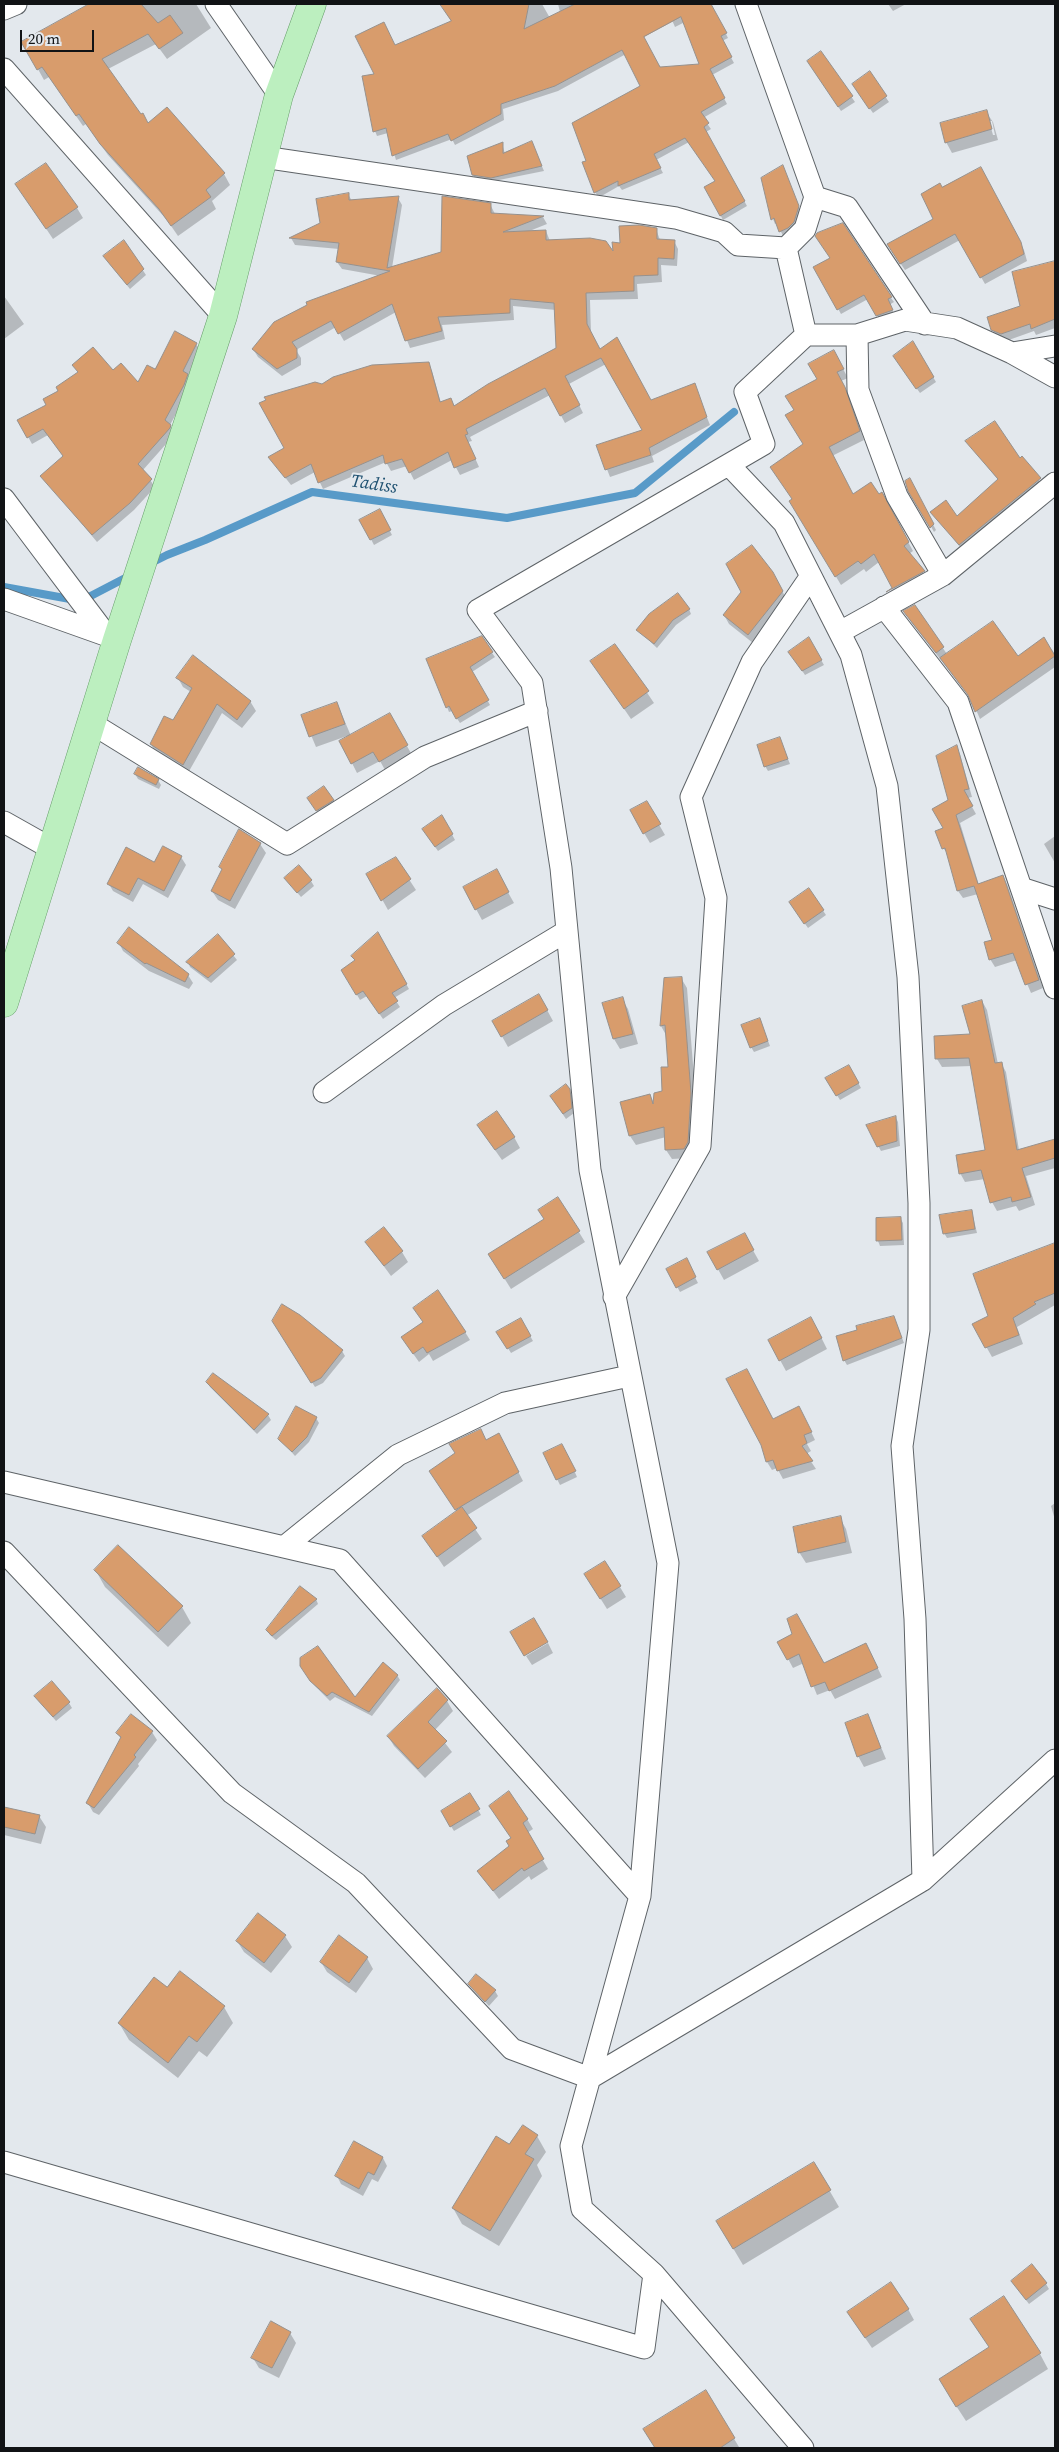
<!DOCTYPE html>
<html>
<head>
<meta charset="utf-8">
<style>
	body { margin:0 }
	#map { position:relative; width:1059px; height:2452px; overflow:hidden; background:#e3e8ed; font-family:"Source Serif 4",serif }
	canvas { display:block }
	.frame { position:absolute; inset:0; border:5px solid #111315; pointer-events:none }
	.scale { position:absolute; left:20px; top:30px; width:74px; height:22px; box-sizing:border-box; border:2px solid #111315; border-top:0; padding-left:6px; font-size:15px; line-height:18px; white-space:nowrap; color:#111315; -webkit-text-stroke:4px #e3e8ed; paint-order:stroke }
</style>
</head>
<body>
<div id="map">
<canvas width="1059" height="2452"></canvas>
<div class="frame"></div>
<div class="scale">20 m</div>
</div>
<script>
const c = document.querySelector('canvas').getContext('2d');
c.lineJoin = 'round';
function paint(path, color) { c.fillStyle = color; c.fill(path, 'evenodd'); }
function strokePath(path, color, width, dash) { c.strokeStyle = color; c.lineWidth = width; c.lineCap = dash ? 'butt' : 'round'; c.setLineDash(dash || []); c.stroke(path); }
function write(font, color, halo, rows, align = 'center') {
  c.font = font + ' "Source Serif 4",serif'; c.lineWidth = 4; c.setLineDash([]); c.textBaseline = 'middle'; c.strokeStyle = halo; c.fillStyle = color; for (const [text, x, y, turn = 0] of rows) {
    c.save(); c.translate(x, y); c.rotate((+turn || 0) * Math.PI / 180); c.textAlign = isNaN(turn) ? turn : align; if (halo) c.strokeText(text, 0, 0); c.fillText(text, 0, 0); c.restore();
  }
}
paint(new Path2D(`
	M92 4H98L100 7 103 4H196L211 28 167 59 156 44 108 69 148 125 224 174 230 185 212 201 216 209 178 236 167 220 108 155 86 124 83 126 49 77 44 80 23 42Z
	M441 4H542L563 41 567 40 558 4H607L687 98 700 65 685 22 675 27 665 4H711L728 38 722 41 734 63 712 75 727 104 703 118 711 129 706 132 747 206 723 220 706 188 717 181 689 142 656 160 663 173 622 190 619 186 598 198 584 163 588 161 641 87 626 54 558 91 503 109 504 120 455 145 452 139 396 160 388 133 377 136 375 131 376 75 395 46 452 21Z
	M888 4H906L893 11Z
	M821 53 855 102 841 111 811 66Z
	M869 73 889 102 873 113 856 89Z
	M986 112 993 122 998 140 952 153 946 142ZM989 121H992L995 135H993Z
	M502 143 505 154 534 148 544 171 494 181 476 180 473 175Z
	M783 167 801 212 796 228 783 236 777 223 775 224 773 219 762 178Z
	M984 175 1024 250 1027 261 985 284 960 240 905 270 892 251 935 220 942 189Z
	M17 185 77 208 83 218 53 239Z
	M348 194 352 201 398 198 402 205 392 268 443 253 490 204 495 214 543 217 547 224 527 232 546 231 550 241 616 256 621 245 656 229 660 240 674 241 678 249 677 266 661 265 662 282 637 284 638 299 590 300 591 333 600 350 651 401 694 385 710 425 652 456 654 462 610 477 598 446 644 431 606 364 569 384 583 413 565 423 550 395 470 437 472 441 468 442 479 467 460 475 452 460 414 480 407 466 391 471 386 462 323 489 315 472 291 485 270 458 286 448 322 385 428 363 432 371 441 403 451 399 455 407 557 349 556 310 513 306 514 320 442 325 445 339 410 348 396 312 344 341 336 327 296 350 301 358V365L282 376 258 357 253 349 381 276 342 269 337 262 339 249 295 245 291 238 322 224Z
	M842 225 891 298 894 302 889 305 895 315 880 320 868 299 841 314 815 267 831 258Z
	M124 242 146 275 130 289 107 261Z
	M1049 272 1055 288V328L1036 335 1034 331 1006 341 997 337 992 329 1022 307Z
	M4 296 24 324 4 339Z
	M913 343 936 382 920 393 897 361Z
	M196 344 201 351 188 376 191 382 188 392 170 425 174 435 143 470 155 487 134 510 97 542 42 476 64 457 48 435 32 444 19 420 48 405 79 373 74 365 113 371 138 384Z
	M833 351 848 378 841 381 850 397 864 440 832 456 853 495 882 494 913 551 909 554 929 580 892 600 888 593 894 588 879 562 866 572 864 569 841 585 791 501 793 500 804 444 795 411 819 380Z
	M967 442 1020 460 1022 458 1044 487 964 552 932 512 956 518 999 481Z
	M909 479 936 530 934 532 906 481Z
	M379 510 392 535 374 545 361 520Z
	M772 572 787 600 753 643 729 624 724 615Z
	M914 607 947 654 1017 658 1044 639 1055 654V667L980 719 971 698 911 622 905 612Z
	M689 609 691 614 676 625 657 648 638 630Z
	M481 638 495 657 472 672 490 705 460 723 452 711 449 712 447 707Z
	M809 639 824 665 805 675 793 657Z
	M615 645 654 703 631 719 592 662Z
	M178 678 250 701 256 711 242 728 222 713 188 773 156 754 151 744 174 722 191 692 183 687Z
	M337 703 351 736 389 714 412 755 385 770 380 761 357 773 352 763 347 736 316 747 303 716Z
	M780 739 790 764 768 771 765 766Z
	M956 746 960 754 972 797 967 798 976 814 960 823 979 885 1003 876 1007 884 1043 988 1031 993 1017 960 995 967 990 959 994 941 978 894 963 898 958 891 949 855 943 848Z
	M135 774 158 780 161 785 159 789 138 779Z
	M333 800 336 805 320 815 312 803Z
	M646 802 665 835 650 843 631 811Z
	M442 816 455 840 438 851 426 834Z
	M1055 836V863L1044 844Z
	M260 844 266 853 235 909 218 900 212 891 223 871 221 867Z
	M181 857 186 865 168 898 143 884 133 902 113 891 109 884 155 864Z
	M395 858 416 890 388 910 368 874Z
	M496 871 514 903 482 920 476 909Z
	M311 881 314 886 301 897 289 883Z
	M809 890 826 915 808 928 793 907Z
	M378 934 409 989 394 998 400 1007 383 1019 367 996 360 1000 343 971 356 961Z
	M218 936 237 960 211 983 190 967 188 962Z
	M119 943 188 975 193 983 189 989 149 971 123 951Z
	M681 978 687 988 696 1103 689 1158 672 1159 666 1150V1137L636 1145 630 1136 621 1103 650 1095 654 1103 664 1091 669 1068 666 1035 661 1026 665 979Z
	M539 995 553 1021 508 1047 494 1022Z
	M622 999 628 1009 638 1044 620 1049 614 1039Z
	M982 1001 987 1010 998 1064 1001 1063 1006 1072 1019 1150 1055 1140V1168L1026 1176 1035 1205 1019 1211 1016 1206 997 1211 992 1202 985 1179 965 1182 960 1173 987 1151 972 1066 942 1067 937 1059 972 1035Z
	M762 1025 770 1046 754 1052 751 1047Z
	M849 1066 861 1088 840 1100 827 1079Z
	M566 1086 572 1096 574 1113 566 1119 554 1101Z
	M896 1118 898 1122 900 1146 881 1151 867 1126Z
	M485 1136 514 1137 520 1148 502 1160Z
	M558 1198 585 1242 511 1289 496 1265 545 1220Z
	M972 1212 977 1233 947 1238 944 1233Z
	M900 1218 903 1223 904 1245 880 1246 878 1241Z
	M366 1242 402 1252 408 1262 391 1276Z
	M750 1245 759 1261 724 1280 709 1253Z
	M1055 1245V1305L1017 1327 1023 1344 992 1357 974 1325 989 1316 974 1274Z
	M686 1260 698 1283 680 1292 668 1270Z
	M521 1320 533 1341 511 1353 498 1332Z
	M273 1321 342 1351 345 1356 323 1383 315 1387Z
	M896 1322 904 1343 847 1365 844 1360Z
	M817 1329 827 1349 786 1371 780 1360Z
	M465 1332 470 1340 433 1361 429 1354 419 1362 407 1345Z
	M213 1375 268 1415 271 1420 257 1434 210 1387 207 1382Z
	M803 1415 815 1440 807 1444 811 1451 806 1454 816 1469 783 1479 777 1468 772 1470 767 1462 773 1421Z
	M316 1418 319 1423 309 1442 295 1456 280 1439Z
	M486 1441 504 1444 523 1481 466 1516 482 1539 444 1567 424 1537 457 1512 435 1480Z
	M565 1450 577 1477 560 1485 544 1453Z
	M1055 1503V1520L1051 1506Z
	M840 1518 846 1529 852 1553 806 1563 799 1552Z
	M605 1562 626 1597 607 1609 592 1585Z
	M96 1571 182 1607 191 1623 168 1647 105 1587Z
	M316 1599 318 1604 276 1640 270 1635 267 1630Z
	M779 1642 823 1665 871 1654 882 1677 835 1699 830 1690 817 1695 804 1663 793 1668Z
	M548 1643 553 1653 532 1665 526 1656Z
	M304 1671 355 1700 397 1675 400 1680 372 1716 335 1697 330 1701 315 1686Z
	M39 1701 69 1703 72 1708 56 1721Z
	M447 1701 453 1711 435 1730 452 1752 425 1778 394 1746 388 1736Z
	M131 1716 152 1732 157 1740 138 1764 139 1766 99 1815 93 1812 88 1803 121 1739 117 1733Z
	M868 1716 886 1759 864 1767 858 1756Z
	M470 1795 481 1815 454 1831 442 1812Z
	M4 1808 39 1816 46 1827 41 1844 4 1835Z
	M496 1816 527 1819 533 1829 527 1833 548 1869 531 1880 529 1876 499 1899 478 1871 511 1846 512 1839Z
	M258 1914 285 1936 292 1947 271 1973 244 1952 237 1941Z
	M367 1958 373 1969 356 1993 327 1972 321 1962Z
	M469 1984 495 1991 498 1996 489 2006Z
	M167 1989 224 2007 233 2023 207 2057 199 2051 178 2078 129 2040 119 2023Z
	M537 2136 546 2152 537 2165 542 2176 499 2246 462 2224 453 2208 510 2146Z
	M354 2143 383 2158 387 2166 378 2182 372 2179 363 2196 341 2184 337 2176Z
	M814 2164 839 2207 743 2265 727 2238Z
	M1012 2282 1046 2284 1049 2289 1029 2304Z
	M908 2309 914 2320 872 2348 855 2323Z
	M971 2320 1040 2354 1048 2369 966 2421 949 2395 990 2348Z
	M290 2333 296 2343 279 2378 259 2368 253 2358Z
	M706 2392 739 2447 656 2448 645 2429Z`), '#0003');
strokePath(new Path2D(`
	M149 564 167 555 205 540 312 492 507 518 635 493 734 412
	M4 587 81 601 131 575`), '#589ac8', 8);
const building = new Path2D(`
	M89 4H141L158 23 170 15 183 33 159 49 148 34 102 59 141 114 143 113 148 123 167 107 225 173 206 190 211 197 171 226 159 209 100 144 79 114 76 116 42 67 37 70 21 42Z
	M440 4H529L524 29 575 4H711L727 33 721 36 732 57 710 69 725 98 701 112 709 123 704 127 745 201 720 216 704 187 715 181 685 138 654 154 661 168 618 186V181L594 193 582 162 586 161 572 123 640 86 622 50 555 86 501 104V114L451 141 448 134 392 156 386 128 373 132 362 76 374 74 355 36 384 22 395 45 451 21ZM681 17 699 64 660 67 644 37Z
	M821 51 853 96 838 107 807 61Z
	M870 71 887 96 869 109 852 84Z
	M987 110 992 129 945 143 940 123Z
	M532 141 542 166 491 178 472 175 467 156 503 142V153Z
	M46 163 78 207 46 229 15 184Z
	M783 165 799 206 794 222 788 228 779 232 774 218 771 220 761 178Z
	M981 167 1021 242 1024 254 980 278 955 234 900 264 887 244 933 219 921 194 940 183 942 187Z
	M349 193V200L399 196 387 268 441 252 442 196 491 203V213L544 216 503 232 546 230V240L590 238 606 241 613 251 612 242 620 243 619 226 639 225 657 228V239L675 240 674 259 658 258V275L634 276V291L586 293 587 324 600 349 617 337 651 400 695 383 707 417 649 448 651 455 605 470 596 445 642 430 601 358 565 376 580 405 560 416 545 388 466 429 468 434 465 435 476 459 454 468 448 452 409 473 402 459 385 464 383 455 318 483 311 464 285 478 268 457 284 448 259 403 266 400 264 397 315 382 322 384 333 377 372 365 429 362 440 402 451 398 454 406 488 384 556 348 554 303 510 299V313L438 317 442 331 405 341 392 304 338 334 331 321 292 342 297 349V358L277 369 252 349 274 322 307 305 306 302 390 271 336 262 339 243 289 238 320 223 316 199Z
	M843 223 892 297 888 299 893 310 876 316 864 295 837 310 813 267 830 258 815 236 817 233Z
	M124 240 144 269 127 285 103 256Z
	M1055 261V319L1031 329 1030 324 1001 334 991 330 987 317 1020 306 1012 272Z
	M175 331 197 343 183 371 188 374 184 385 165 420 171 425 170 428 138 464 152 479 130 503 92 535 40 476 63 456 43 429 27 438 17 420 46 405 43 399 58 391 56 387 78 372 72 365 93 347 113 370 121 363 138 382 147 365 155 369Z
	M913 341 934 377 916 389 893 356Z
	M834 350 844 369 837 372 845 387 860 431 829 447 853 494 871 482 879 494 882 492 909 542 904 546 925 571 886 592 892 588 874 554 861 564 858 561 835 577 789 501 792 499 770 467 803 444 785 415 794 410 785 396 817 379 808 364Z
	M995 421 1020 458 1022 456 1041 478 959 545 930 512 946 500 957 516 998 479 965 441Z
	M910 478 934 524 930 528 908 491 905 481Z
	M380 509 391 530 370 540 359 520Z
	M752 545 773 572 783 591 748 635 723 615 741 592 726 564Z
	M678 593 690 609 673 620 654 644 636 630 649 614Z
	M915 605 944 647 936 653 903 611Z
	M993 621 1018 656 1044 637 1055 656 975 712 968 695 940 658Z
	M482 636 493 652 470 667 489 700 456 719 449 706 446 708 426 659Z
	M809 637 822 660 802 671 788 652Z
	M615 644 649 691 624 709 590 661Z
	M193 655 251 701 237 720 217 704 183 765 150 744 164 716 173 720 192 688 176 678Z
	M337 702 345 724 309 737 301 715Z
	M390 713 408 745 379 762 373 752 351 764 339 741Z
	M780 737 788 759 764 767 757 745Z
	M957 745 969 789 964 790 973 806 956 815 978 884 1003 875 1039 980 1025 985 1013 953 989 960 984 942 992 940 974 886 957 891 945 848 942 849 935 831 943 828 932 809 948 800 936 756Z
	M138 767 159 779 156 785 134 774Z
	M324 786 334 800 316 811 307 798Z
	M647 801 661 824 643 834 630 810Z
	M442 815 453 834 435 847 422 829Z
	M239 829 261 843 230 901 211 891 222 869 219 867Z
	M163 846 182 856 164 891 138 878 129 895 107 884 126 847 154 862Z
	M396 857 411 879 381 901 366 874Z
	M299 865 312 880 297 893 284 878Z
	M497 869 509 892 475 910 463 887Z
	M809 888 824 910 804 924 789 902Z
	M129 927 189 974 185 982 146 963 145 964 117 943Z
	M378 932 407 984 392 993 398 1001 379 1014 363 991 356 995 341 970 355 960 351 956Z
	M218 934 235 954 208 978 186 962Z
	M682 977 691 1093 688 1142 684 1149 665 1150 664 1127 629 1136 620 1102 650 1094 653 1104 654 1093 662 1091 661 1067H668L665 1025 660 1026 664 978Z
	M539 994 548 1010 501 1037 492 1021Z
	M623 997 633 1034 613 1039 602 1003Z
	M982 1000 995 1063 1002 1062 1017 1150 1055 1139V1158L1022 1168 1031 1197 1012 1202 1011 1197 990 1203 981 1170 959 1174 956 1155 985 1150 969 1058 935 1059 934 1036 970 1034 962 1006Z
	M760 1018 768 1041 750 1048 741 1025Z
	M849 1065 859 1083 836 1096 825 1078Z
	M566 1084 570 1089 572 1108 563 1114 550 1096Z
	M497 1111 515 1137 495 1150 477 1125Z
	M896 1116 897 1141 877 1147 866 1125Z
	M558 1197 580 1231 504 1279 488 1254 544 1219 538 1210Z
	M972 1210 975 1229 943 1234 939 1215Z
	M901 1217 902 1240 876 1241V1218Z
	M384 1227 403 1251 384 1266 365 1242Z
	M745 1233 754 1250 717 1270 707 1252Z
	M1055 1243V1293L1034 1302 1036 1304 1013 1318 1019 1335 985 1348 972 1324 988 1316 973 1274Z
	M687 1258 696 1277 676 1288 666 1269Z
	M438 1290 466 1332 427 1353 423 1347 413 1354 401 1337 423 1322 413 1308Z
	M282 1304 300 1315 343 1350 321 1378 311 1383 272 1321Z
	M894 1316 902 1338 843 1361 836 1336 857 1330 856 1326Z
	M811 1317 822 1338 779 1361 768 1340Z
	M521 1318 531 1336 507 1349 496 1332Z
	M747 1369 773 1419 799 1406 812 1432 804 1435 807 1443 802 1446 813 1461 777 1471 773 1460 766 1462 761 1445 726 1379Z
	M213 1373 269 1414 254 1430 206 1382Z
	M296 1406 317 1417 307 1437 292 1452 278 1439Z
	M481 1429 486 1440 499 1433 519 1472 455 1510 429 1471 455 1453 449 1444Z
	M562 1444 576 1471 556 1480 543 1453Z
	M462 1507 477 1528 437 1557 422 1536Z
	M841 1516 846 1542 798 1553 793 1527Z
	M118 1545 183 1606 158 1632 94 1570Z
	M605 1561 621 1586 600 1599 584 1574Z
	M300 1586 317 1599 272 1636 266 1630Z
	M797 1614 824 1663 866 1643 878 1668 829 1691 825 1682 811 1687 799 1654 787 1660 777 1642 792 1634 787 1619Z
	M534 1618 548 1642 524 1656 510 1632Z
	M318 1646 355 1697 383 1662 398 1675 369 1712 332 1692 327 1696 310 1681 300 1666V1658Z
	M52 1681 70 1702 53 1717 34 1696Z
	M437 1688 448 1700 428 1722 447 1741 418 1769 387 1736Z
	M131 1714 153 1731 134 1755 136 1757 94 1808 86 1803 121 1737 116 1733Z
	M868 1714 881 1748 857 1757 845 1723Z
	M509 1791 528 1819 523 1823 544 1859 524 1871 522 1868 493 1891 477 1871 509 1846 506 1841 511 1838 489 1806Z
	M470 1793 480 1809 450 1827 441 1811Z
	M4 1807 40 1815 35 1834 4 1827Z
	M258 1913 286 1935 264 1963 236 1941Z
	M339 1935 368 1957 349 1983 320 1962Z
	M180 1971 225 2006 197 2042 189 2036 168 2063 118 2023 154 1977 167 1987Z
	M476 1974 496 1990 485 2002 468 1984Z
	M523 2125 538 2135 525 2154 534 2159 490 2231 452 2208 496 2136 509 2144Z
	M354 2141 383 2157 374 2175 368 2172 359 2189 335 2176Z
	M814 2162 831 2190 733 2249 716 2221Z
	M1032 2264 1047 2283 1026 2300 1011 2281Z
	M891 2282 909 2309 865 2338 847 2312Z
	M1004 2296 1041 2353 956 2407 939 2379 989 2347 970 2319Z
	M271 2321 291 2332 272 2368 251 2358Z
	M706 2390 735 2438 720 2448H655L643 2429Z`);
paint(building, '#d89c6c');
strokePath(building, '#96918d', 1);
const minor = new Path2D(`
	M216 4 279 95
	M4 9 16 4
	M4 69 223 316
	M263 157 676 218 724 232 738 245 786 248 805 229 815 197 746 4
	M815 197 847 207 925 324
	M786 248 806 335
	M857 335 858 390 897 496 943 575
	M1012 353 1055 346
	M729 465 784 523 851 655 887 786 908 977 919 1203V1330L902 1446 915 1619 923 1880
	M4 499 107 636
	M4 599 108 636
	M884 607 958 702 1055 988
	M840 632 943 575 1055 483
	M91 723 287 844 425 757 537 711
	M4 822 52 849
	M1021 888 1055 899
	M324 1092 444 1005 567 931
	M614 1297 700 1146 716 898 691 797 752 662 811 576
	M4 1482 340 1560 640 1896
	M284 1547 398 1455 505 1403 629 1376
	M4 1552 232 1793 356 1883 512 2049 590 2078 923 1880 1055 1760
	M4 2162 644 2348 654 2274 582 2209 571 2146 640 1896 668 1563 590 1170 561 868 532 683 478 610 764 444 745 392 806 335H857L905 320 957 328 1012 353 1055 377
	M654 2274 803 2448`);
const primary = new Path2D(`
	M4 1003 117 640 223 316 279 95 312 4`);
strokePath(minor, '#5e6367', 23);
strokePath(primary, '#649c68', 29);
strokePath(minor, '#fff', 21);
strokePath(primary, '#bcefbf', 28);
write('italic 18px', '#205272', '#e3e8ed', [
	["Tadiss",374,485,8]
]);
</script>
</body>
</html>
